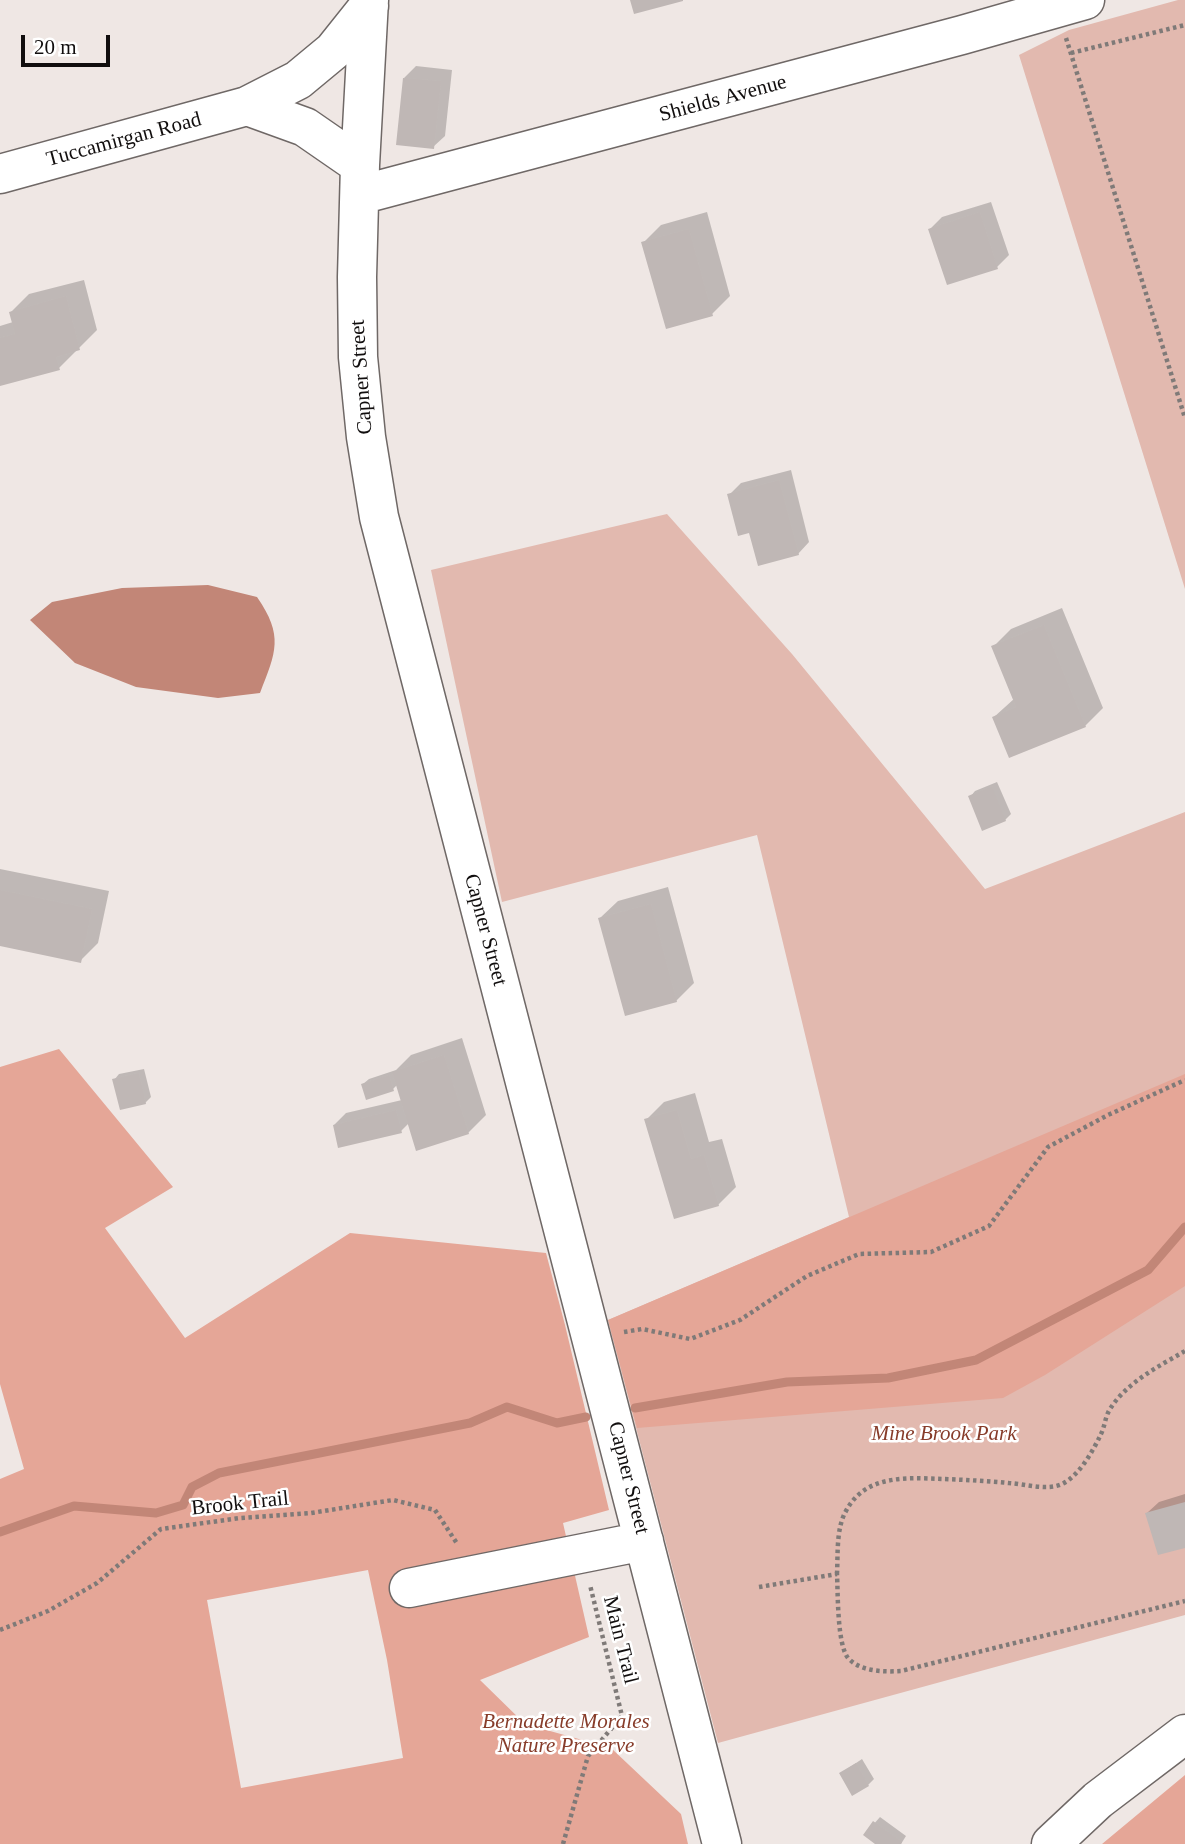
<!DOCTYPE html>
<html>
<head>
<meta charset="utf-8">
<style>
	body { margin:0 }
	#map { position:relative; width:1185px; height:1844px; overflow:hidden; background:#efe7e4; font-family:Georgia,serif }
	canvas { display:block }
	.scale { position:absolute; left:21px; top:35px; width:89px; height:32px; box-sizing:border-box; border:4px solid #110e0e; border-top:0; padding-left:9px; font-size:21px; line-height:24px; white-space:nowrap; color:#110e0e; -webkit-text-stroke:5px #fff; paint-order:stroke }
</style>
</head>
<body>
<div id="map">
<canvas width="1185" height="1844"></canvas>
<div class="scale">20 m</div>
</div>
<script>
const c = document.querySelector('canvas').getContext('2d');
c.lineJoin = 'round';
function paint(path, color) { c.fillStyle = color; c.fill(path, 'evenodd'); }
function strokePath(path, color, width, dash) { c.strokeStyle = color; c.lineWidth = width; c.lineCap = dash ? 'butt' : 'round'; c.setLineDash(dash || []); c.stroke(path); }
function write(font, color, halo, rows, align = 'center') {
  c.font = font + ' Georgia,serif'; c.lineWidth = 5; c.setLineDash([]); c.textBaseline = 'middle'; c.strokeStyle = halo; c.fillStyle = color; for (const [text, x, y, turn = 0] of rows) {
    c.save(); c.translate(x, y); c.rotate((+turn || 0) * Math.PI / 180); c.textAlign = isNaN(turn) ? turn : align; if (halo) c.strokeText(text, 0, 0); c.fillText(text, 0, 0); c.restore();
  }
}
paint(new Path2D(`
	M1178 0H1185V589L1019 55 1069 30Z
	M667 514 792 654 985 889 1185 812V1615L718 1743 608 1320 849 1217 757 835 502 902 431 570Z`), '#e2b9af');
paint(new Path2D(`
	M59 1049 173 1187 105 1228 185 1338 350 1233 546 1253 565 1325 609 1510 563 1523 589 1637 480 1680 525 1724 611 1748 681 1814 688 1844H0V1479L24 1469 0 1384V1067ZM368 1570 387 1660 403 1758 241 1788 207 1600Z
	M1185 1074V1286L1045 1375 1003 1398 637 1428 608 1320Z
	M1185 1775V1844H1102Z`), '#e5a697');
paint(new Path2D(`
	M208 585 257 597C284 636 276 652 260 693L218 698 136 687 75 663 30 620 52 602 122 588Z`), '#c28677');
paint(new Path2D(`
	M416 66 452 70 445 136 433 147 404 78Z
	M991 202 1009 255 997 267 930 229 942 217Z
	M707 212 730 296 712 314 643 243 661 225Z
	M84 280 97 330 59 368 0 384V326L13 322 11 312 29 294Z
	M791 470 809 542 798 554 750 531 729 495 741 483Z
	M1062 608 1103 708 1085 726 994 717 1015 698 994 646 1011 629Z
	M997 782 1011 814 1005 820 970 797 975 791Z
	M0 869 109 891 98 943 80 961 0 945Z
	M668 887 694 983 676 1001 600 918 618 901Z
	M462 1038 486 1115 468 1133 409 1123 401 1131 334 1125 346 1113 402 1100 397 1085 393 1089 363 1084 369 1079 396 1070 411 1055Z
	M144 1069 151 1097 145 1103 114 1080 119 1074Z
	M695 1093 709 1142 722 1139 736 1187 718 1205 646 1120 664 1102Z
	M1185 1494V1546L1147 1513 1159 1502Z
	M862 1759 874 1779 868 1785 841 1773Z
	M880 1817 906 1836 901 1844H878L865 1834Z`), '#0003');
strokePath(new Path2D(`
	M635 1408 787 1382 888 1378 976 1360 1148 1270 1185 1227
	M0 1532 74 1506 156 1513 183 1505 192 1487 219 1473 470 1423 507 1407 557 1423 586 1417`), '#c28677', 9);
paint(new Path2D(`
	M630 0H683V1L634 14Z
	M403 78 441 81 434 149 396 145Z
	M980 212 998 269 947 285 928 229Z
	M689 229 713 316 666 329 641 242Z
	M66 296 80 350 56 357 60 370 0 386V338L15 334 9 312Z
	M779 480 799 555 758 566 749 533 738 536 727 494Z
	M1044 625 1086 727 1009 758 992 717 1016 707 991 646Z
	M992 786 1006 821 982 831 968 796Z
	M0 890 92 909 81 963 0 946Z
	M651 904 677 1002 625 1016 598 918Z
	M444 1055 469 1134 416 1151 392 1072Z
	M139 1073 146 1104 120 1110 112 1079Z
	M389 1075 394 1091 366 1100 361 1084Z
	M396 1110 402 1133 338 1148 333 1125Z
	M677 1110 691 1159 704 1155 719 1206 674 1219 644 1119Z
	M1185 1502V1548L1158 1555 1145 1513Z
	M856 1763 869 1786 852 1796 839 1773Z
	M873 1821 902 1842 901 1844H875L863 1835Z`), '#bfb7b5');
const minor = new Path2D(`
	M369 0 360 165 357 277 358 357 366 437 379 517 722 1844
	M247 106 298 80 333 51 369 6
	M0 174 247 106 305 127 360 165
	M360 195 962 35 1085 0
	M409 1588 644 1541
	M1051 1844 1098 1800 1185 1734`);
strokePath(minor, '#6f6866', 41);
strokePath(new Path2D(`
	M1066 38 1185 418
	M1071 53 1185 25
	M624 1332 642 1329 690 1339 740 1320 807 1276 859 1254 931 1252 989 1226 1048 1147 1108 1115 1185 1080
	M837 1574C838 1555 836 1528 846 1511 866 1473 909 1478 945 1479 967 1480 988 1481 1009 1483 1025 1484 1047 1491 1062 1484 1079 1476 1093 1451 1101 1434 1105 1426 1105 1417 1110 1409 1126 1383 1159 1366 1185 1351
	M759 1587 837 1574C838 1593 837 1644 848 1658 861 1672 884 1672 901 1671L1185 1601
	M0 1630 48 1611 97 1583 161 1529 240 1518 311 1513 393 1500 435 1510 458 1545
	M563 1844 588 1756 622 1716 590 1585`), '#7f7a78', 4.5, [3.5, 3.5]);
strokePath(minor, '#fff', 38);
write('21px', '#110e0e', '#fff', [
	["Shields Avenue",723,99,-15],
	["Tuccamirgan Road",124,140,-15],
	["Capner Street",362,377,-94],
	["Capner Street",485,930,75],
	["Capner Street",628,1478,76],
	["Brook Trail",240,1504,-6],
	["Main Trail",620,1640,76]
]);
write('italic 21px', '#873c2a', '#fff', [
	["Mine Brook Park",944,1434],
	["Bernadette Morales",566,1722],
	["Nature Preserve",566,1746]
]);
</script>
</body>
</html>
